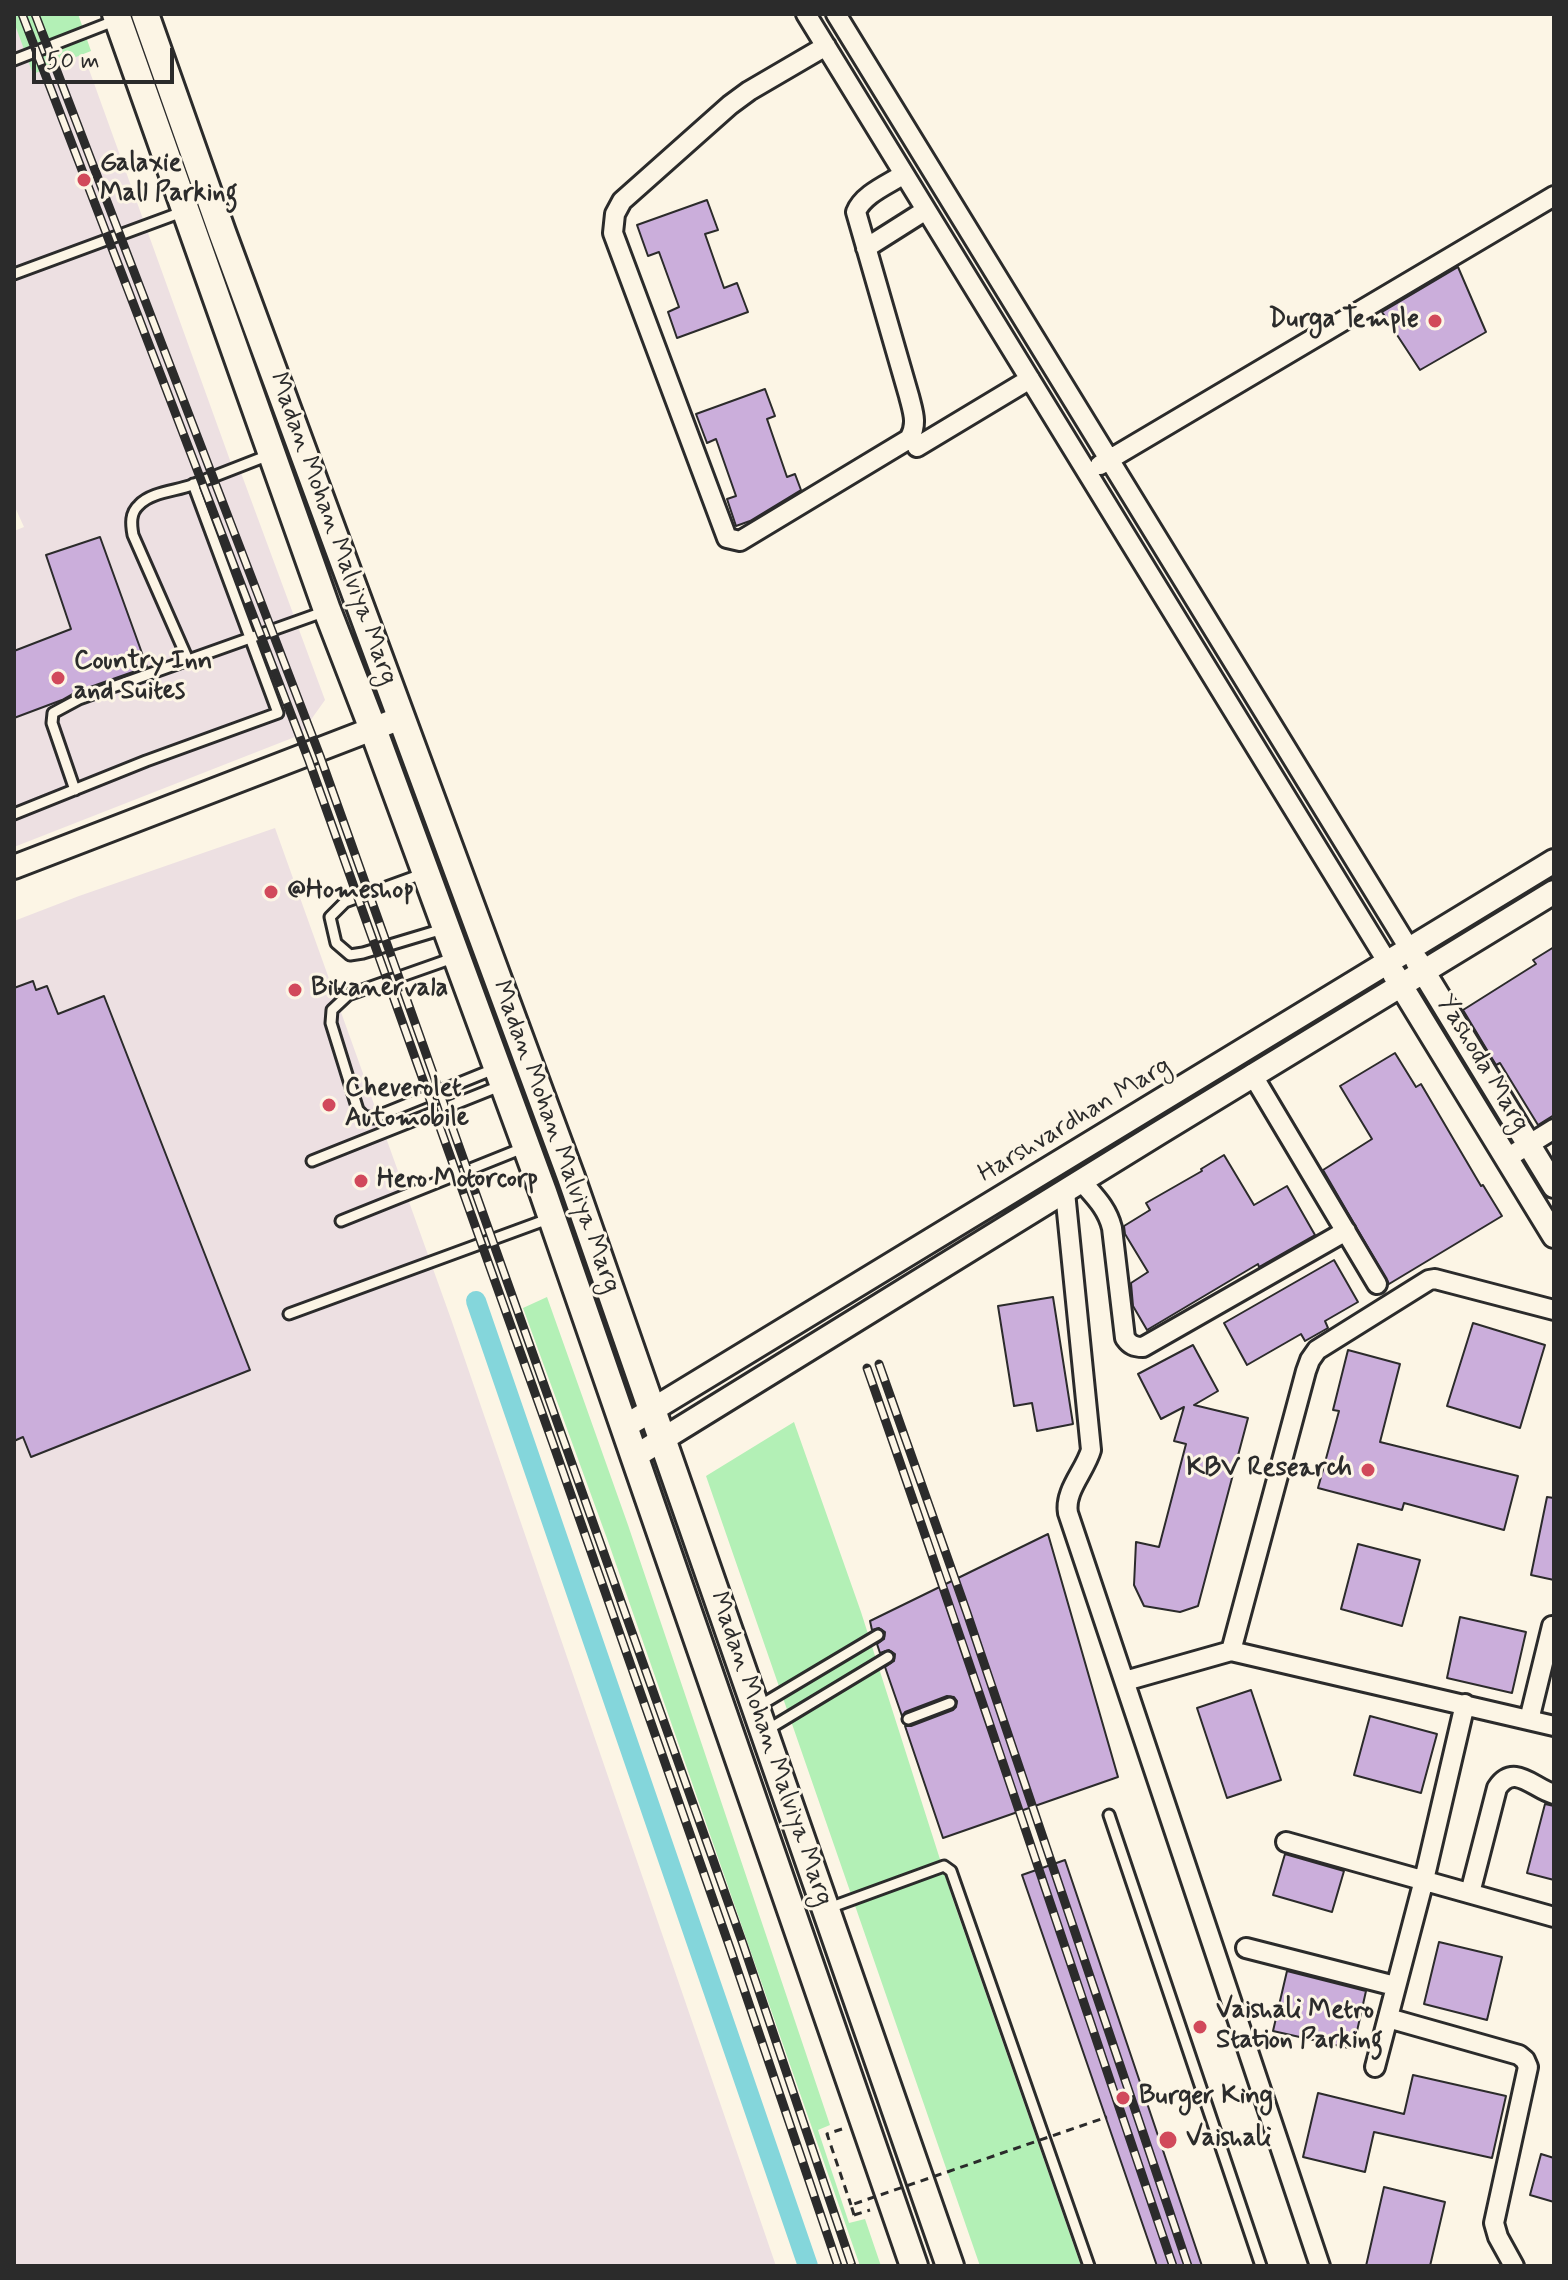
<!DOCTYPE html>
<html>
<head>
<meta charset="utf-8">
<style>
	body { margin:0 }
	#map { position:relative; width:1568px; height:2280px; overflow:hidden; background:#fcf5e5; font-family:Mynerve,sans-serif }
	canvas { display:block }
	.frame { position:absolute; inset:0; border:16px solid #2b2b2b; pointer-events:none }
	.scale { position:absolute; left:32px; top:48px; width:142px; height:36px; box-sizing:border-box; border:4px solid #2b2b2b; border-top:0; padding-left:10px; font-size:24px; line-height:28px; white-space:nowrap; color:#2b2b2b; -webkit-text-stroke:6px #fcf5e5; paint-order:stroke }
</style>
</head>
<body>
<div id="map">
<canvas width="1568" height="2280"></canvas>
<div class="frame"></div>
<div class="scale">50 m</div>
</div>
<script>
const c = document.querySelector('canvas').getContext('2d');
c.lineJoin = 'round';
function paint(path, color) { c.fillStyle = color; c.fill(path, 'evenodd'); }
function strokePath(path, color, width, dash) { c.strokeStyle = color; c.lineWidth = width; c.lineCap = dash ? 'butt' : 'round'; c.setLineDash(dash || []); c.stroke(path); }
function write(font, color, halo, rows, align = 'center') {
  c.font = font + ' Mynerve,sans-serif'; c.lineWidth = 6; c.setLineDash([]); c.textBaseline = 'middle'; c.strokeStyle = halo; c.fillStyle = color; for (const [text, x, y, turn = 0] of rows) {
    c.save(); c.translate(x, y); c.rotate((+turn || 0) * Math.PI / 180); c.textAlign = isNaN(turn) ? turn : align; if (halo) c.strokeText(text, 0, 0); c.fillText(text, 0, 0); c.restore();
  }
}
paint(new Path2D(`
	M14 14H69L231 463 237 462 325 700 300 735 14 847V531L24 527 14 505Z
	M275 828 451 1319 776 2266H14V921L79 896Z`), '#ede0e2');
paint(new Path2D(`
	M14 14H78L91 51 33 74 14 22Z
	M547 1297 628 1525 830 2125 818 2130 849 2223 865 2219 881 2266H860L609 1544 523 1308Z
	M794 1422 861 1612 953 1900 1081 2266H980L706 1476Z`), '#b3f0b6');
strokePath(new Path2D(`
	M476 1301 808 2266`), '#84d6db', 20);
const building = new Path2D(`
	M707 200 718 230 705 234 724 288 737 283 748 312 677 338 668 312 679 307 659 252 648 256 637 225Z
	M1458 267 1486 332 1420 370 1382 312Z
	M765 389 775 416 767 419 787 477 795 474 801 490 750 521 736 526 727 499 736 496 716 439 707 443 696 414Z
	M100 537 147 667 76 692 62 700 14 718V651L71 629 46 555Z
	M1554 947V1115L1538 1125 1500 1063 1496 1065 1463 1010 1536 964 1533 960Z
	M33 981 36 990 47 986 58 1014 104 996 250 1370 31 1457 23 1437 14 1441V988Z
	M1395 1053 1416 1087 1421 1084 1481 1186 1483 1185 1502 1216 1389 1284 1323 1170 1372 1139 1340 1086Z
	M1224 1155 1254 1205 1287 1186 1315 1235 1259 1267 1258 1264 1147 1330 1133 1306 1131 1283 1148 1272 1125 1234 1124 1226 1150 1210 1146 1203 1202 1171 1201 1169Z
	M1334 1260 1358 1302 1325 1321 1328 1328 1305 1341 1301 1334 1247 1365 1224 1323Z
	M1053 1297 1073 1424 1037 1431 1032 1403 1014 1406 998 1306Z
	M1473 1323 1545 1345 1520 1428 1447 1406Z
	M1193 1345 1218 1391 1194 1405 1248 1418 1198 1606 1180 1612 1144 1606 1134 1585 1136 1542 1159 1547 1186 1444 1174 1441 1184 1407 1161 1419 1138 1374Z
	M1348 1350 1400 1364 1380 1442 1518 1476 1504 1530 1404 1503 1402 1510 1318 1488 1339 1411 1333 1410Z
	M1547 1497 1554 1498V1580L1531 1575Z
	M1048 1534 1118 1777 943 1838 905 1726H911L953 1710 956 1707 957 1701 954 1697 947 1696 905 1712 902 1716 885 1667 894 1661 895 1654 889 1650 880 1653 877 1644 884 1639 885 1632 879 1628 872 1630 870 1621Z
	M1358 1544 1420 1560 1402 1626 1341 1609Z
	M1460 1617 1526 1632 1512 1693 1447 1678Z
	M1251 1690 1281 1780 1227 1798 1197 1708Z
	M1370 1716 1437 1734 1421 1793 1354 1775Z
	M1545 1804 1554 1806V1880L1527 1873Z
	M1285 1854 1344 1871 1332 1912 1273 1895Z
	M1065 1860 1202 2266H1157L1022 1875Z
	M1439 1942 1502 1957 1487 2020 1424 2004Z
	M1287 1971 1366 1991 1353 2049 1273 2031Z
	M1413 2075 1506 2096 1492 2158 1374 2132 1365 2172 1303 2157 1318 2093 1404 2114Z
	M1541 2154 1554 2158V2202L1530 2195Z
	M1384 2187 1445 2202 1430 2266H1366Z`);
paint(building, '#cbaedb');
strokePath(building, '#2b2b2b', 2);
const service = new Path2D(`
	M14 60 114 21
	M14 274 182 212
	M188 660 133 535C131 524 130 513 139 505 151 492 176 491 192 485 218 475 243 465 269 455
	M75 790 52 723 53 713 79 699 326 611
	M14 814 146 761 278 713 193 484
	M422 874 345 902 330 917 336 943 350 955 363 953 443 929
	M453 958 348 995 332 1010 331 1023 358 1110 364 1116 373 1118 494 1069
	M312 1161 500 1086
	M341 1221 523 1148
	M289 1314 548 1219
	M759 1706 878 1635
	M908 1719 950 1703
	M767 1730 888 1657
	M1109 1815 1261 2266
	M829 1908 944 1866 951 1871 1089 2266`);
const minor = new Path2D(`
	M806 14 1388 963
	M836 14 1410 950
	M826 46 749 91 730 105 622 201 615 214 613 233 727 538 740 541 909 439C918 424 913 412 909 396L856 212C863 194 889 184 904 174
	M866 248 926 210
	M917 447 1030 379
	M1100 465 1554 196
	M1252 1074 1377 1284
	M1507 1158 1554 1129
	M1082 1182C1095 1197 1107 1208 1112 1228L1125 1338C1130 1345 1134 1347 1143 1347L1346 1231
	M1065 1192 1091 1450C1085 1471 1064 1491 1068 1513L1320 2266
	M1231 1651 1306 1371 1310 1360 1317 1350 1429 1280 1435 1279 1554 1310
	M1125 1681 1231 1651 1554 1726
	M1529 1720 1552 1626
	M1286 1842 1554 1917
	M1470 1893 1497 1788C1514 1762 1534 1789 1554 1794
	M1246 1948 1395 1986
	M1388 2018 1519 2055 1525 2060 1528 2067 1494 2223 1498 2237 1514 2266
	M1375 2067 1424 1880 1465 1704`);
const tertiary = new Path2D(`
	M14 867 401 718
	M1417 961 1554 1186
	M1394 974 1554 1236
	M624 1427 1554 861
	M634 1457C940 1268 1246 1078 1554 892`);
const secondary = new Path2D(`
	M116 14 327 610 373 729 543 1192 914 2266
	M145 14 222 232 571 1177 950 2266`);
strokePath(service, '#2b2b2b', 15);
strokePath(minor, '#2b2b2b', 24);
strokePath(tertiary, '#2b2b2b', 28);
strokePath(secondary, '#2b2b2b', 32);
strokePath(new Path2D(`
	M842 2129 827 2134 851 2205
	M854 2215 870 2210`), '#2b2b2b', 3, [8, 6]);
strokePath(service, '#fcf5e5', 9);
strokePath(minor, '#fcf5e5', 18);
strokePath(tertiary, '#fcf5e5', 22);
strokePath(secondary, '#fcf5e5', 26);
const rail = new Path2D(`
	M22 14 309 761 556 1452 730 1948 838 2266
	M35 14 320 756 743 1944 852 2266
	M879 1364 967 1613 1188 2266
	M867 1368C972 1666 1071 1967 1173 2266`);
strokePath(rail, '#2b2b2b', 9);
strokePath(rail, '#fcf5e5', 6, [18]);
strokePath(new Path2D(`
	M854 2215 851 2205 1107 2117`), '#2b2b2b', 3, [8, 6]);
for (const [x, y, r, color] of [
	[84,180,8,"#d1495b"],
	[1435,321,8,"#d1495b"],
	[58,678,8,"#d1495b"],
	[271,892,8,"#d1495b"],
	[295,990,8,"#d1495b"],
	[329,1105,8,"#d1495b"],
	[361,1181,8,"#d1495b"],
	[1368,1470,8,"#d1495b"],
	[1200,2027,8,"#d1495b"],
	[1123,2098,8,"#d1495b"],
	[1168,2140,10,"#d1495b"]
]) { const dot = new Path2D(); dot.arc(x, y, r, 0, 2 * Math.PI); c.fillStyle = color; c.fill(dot); strokePath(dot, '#fcf5e5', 3); }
write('bold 26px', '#2b2b2b', '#fcf5e5', [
	["Galaxie",100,165],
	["Mall Parking",100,195],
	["Durga Temple",1419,321,"right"],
	["Country Inn",74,663],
	["and Suites",74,693],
	["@Homeshop",287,892],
	["Bikanervala",311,990],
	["Cheverolet",345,1090],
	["Automobile",345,1120],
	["Hero Motorcorp",377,1181],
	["KBV Research",1352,1470,"right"],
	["Vaishali Metro",1216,2012],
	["Station Parking",1216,2042],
	["Burger King",1139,2098],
	["Vaishali",1186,2140]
], 'left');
write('26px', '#2b2b2b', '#fcf5e5', [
	["Madan Mohan Malviya Marg",332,529,70],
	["Yashoda Marg",1482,1064,59],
	["Harshvardhan Marg",1075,1121,-31],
	["Madan Mohan Malviya Marg",555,1137,70],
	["Madan Mohan Malviya Marg",770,1749,71]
]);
</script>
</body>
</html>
